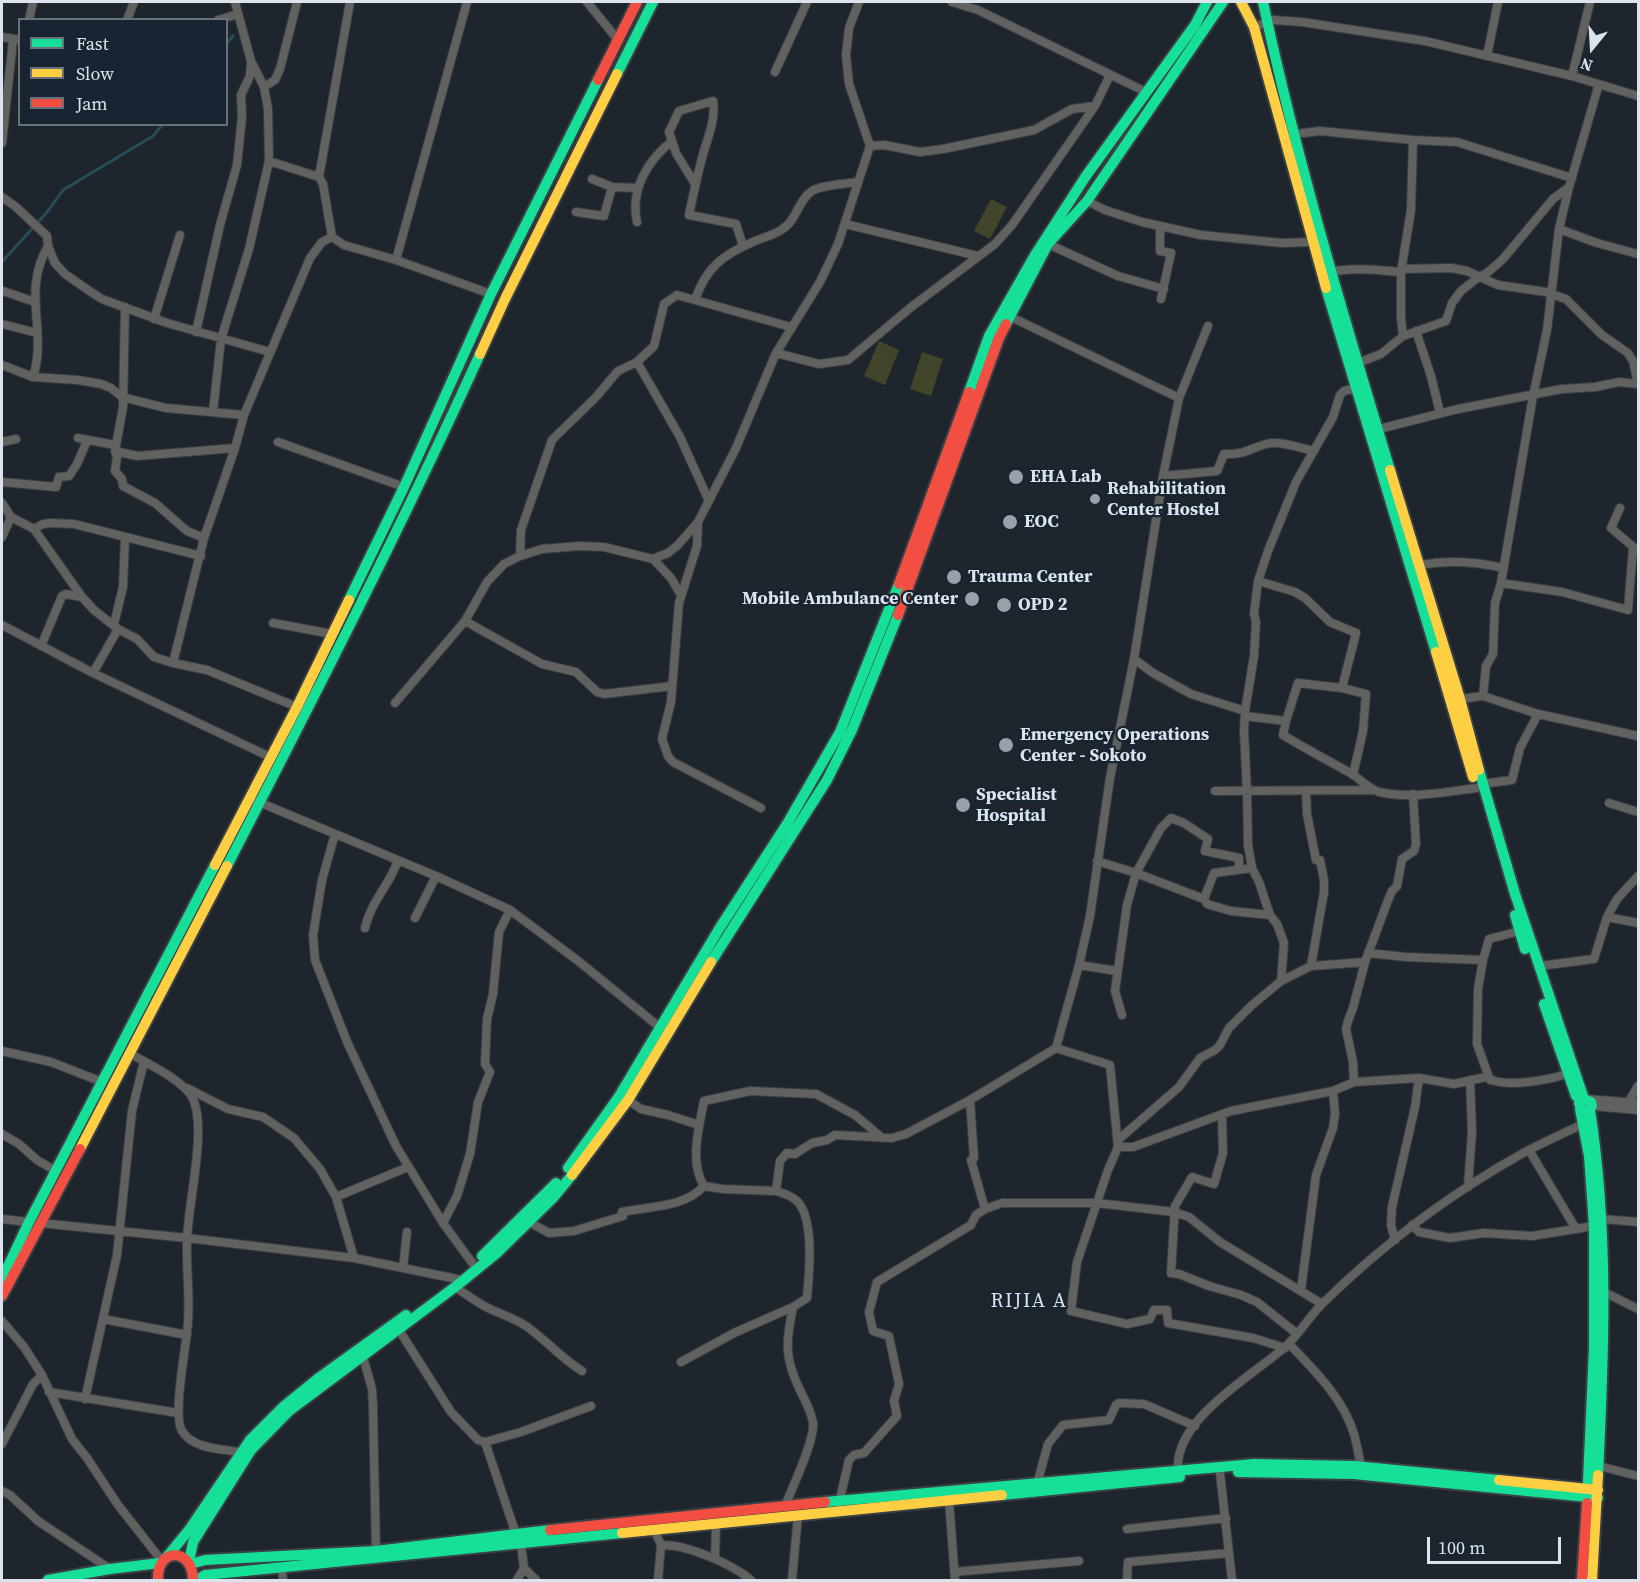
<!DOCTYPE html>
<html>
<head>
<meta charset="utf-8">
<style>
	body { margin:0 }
	#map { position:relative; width:1640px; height:1582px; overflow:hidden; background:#1f252c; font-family:"Source Serif 4",serif }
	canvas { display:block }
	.frame { position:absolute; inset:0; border:3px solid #dce3ed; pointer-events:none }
	.legend { position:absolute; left:18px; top:18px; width:210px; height:108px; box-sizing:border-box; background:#192432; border:2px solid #67707d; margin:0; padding:8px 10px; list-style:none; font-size:18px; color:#dce3ed }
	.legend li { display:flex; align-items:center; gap:12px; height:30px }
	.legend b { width:30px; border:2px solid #67707d }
	.north { position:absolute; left:1562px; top:18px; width:60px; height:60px; -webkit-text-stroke:4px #192432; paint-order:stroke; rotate:198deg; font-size:16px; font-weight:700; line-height:24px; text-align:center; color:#dce3ed }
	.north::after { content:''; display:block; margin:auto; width:21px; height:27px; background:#dce3ed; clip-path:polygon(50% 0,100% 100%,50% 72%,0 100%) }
	.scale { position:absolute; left:1427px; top:1537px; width:134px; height:27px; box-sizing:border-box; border:3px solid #dce3ed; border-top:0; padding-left:8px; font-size:18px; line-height:21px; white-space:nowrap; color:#dce3ed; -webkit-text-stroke:4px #192432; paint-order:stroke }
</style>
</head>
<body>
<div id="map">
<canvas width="1640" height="1582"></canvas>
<div class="frame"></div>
<ul class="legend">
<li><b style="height:8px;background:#16e098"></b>Fast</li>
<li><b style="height:8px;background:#ffcf43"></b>Slow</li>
<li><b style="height:8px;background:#f24e42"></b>Jam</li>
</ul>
<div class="north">N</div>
<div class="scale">100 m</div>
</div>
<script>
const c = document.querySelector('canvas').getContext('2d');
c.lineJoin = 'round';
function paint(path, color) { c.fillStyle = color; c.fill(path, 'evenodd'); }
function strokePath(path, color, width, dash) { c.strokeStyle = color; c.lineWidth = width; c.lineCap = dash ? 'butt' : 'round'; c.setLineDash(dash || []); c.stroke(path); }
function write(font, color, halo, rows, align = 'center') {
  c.font = font + ' "Source Serif 4",serif'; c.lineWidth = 4.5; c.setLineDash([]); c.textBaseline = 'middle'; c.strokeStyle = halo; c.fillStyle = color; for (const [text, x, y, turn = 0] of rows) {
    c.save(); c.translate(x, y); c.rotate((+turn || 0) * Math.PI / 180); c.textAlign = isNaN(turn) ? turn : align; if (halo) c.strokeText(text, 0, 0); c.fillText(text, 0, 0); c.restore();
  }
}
paint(new Path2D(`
	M991 199 1007 207 990 239 974 231Z
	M879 341 899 350 885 385 864 376Z
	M922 352 943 359 931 396 910 389Z`), '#41452a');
strokePath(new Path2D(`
	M226 44 233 36
	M2 262 48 211 63 190 153 136 163 124`), '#274e58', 3);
const street = new Path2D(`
	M350 2 319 177 323 184 332 237 344 245 396 260 491 294
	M587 2 618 40
	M952 2 978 10 1146 92
	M29 20 33 2
	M127 20 134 2
	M218 20 238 14
	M1254 27 1273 20 1302 22 1425 41 1572 76 1638 96
	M2 37 20 40
	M1487 56 1498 2
	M775 72 807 2
	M1572 76 1590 2
	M264 87 275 80 280 69 297 2
	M1295 134 1320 131 1413 140 1457 142 1572 178
	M2 143 13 40
	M870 146 884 145 920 152 943 149 1034 130 1072 109 1095 106 1110 75
	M269 161 319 177
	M592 179 612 187 637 188
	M695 184 676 153 669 132 679 111 713 101C716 122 707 138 702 158 697 177 693 196 689 215L736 224 743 246
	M2 197 16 207 47 236 48 246 55 263 65 274 91 292 102 299 167 323 270 352
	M1087 201 1105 210 1142 222 1201 235 1282 243 1313 242
	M576 212 604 216 612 187
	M637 222C630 190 647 161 672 141
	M845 224 978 256
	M1160 226V251L1171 253 1161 299
	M1559 229 1597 243 1638 254
	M1048 244 1118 276 1164 289
	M396 260 467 2
	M1402 269 1451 268 1467 271 1498 285 1546 292 1566 299 1602 335 1628 353 1633 361 1638 384
	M1330 272C1354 267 1377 270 1401 272
	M3 291 35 302
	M695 300C706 267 724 254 755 241 764 237 774 235 781 230 797 221 798 200 812 191 821 185 846 184 857 182
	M125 307 123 407 115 451 137 456 235 448
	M154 319 180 235
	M2 324 37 333
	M1416 331 1431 376 1440 413
	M196 332 220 225 237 165 242 117 241 95 250 76 251 62
	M1403 336 1401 318V272L1411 210 1413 140
	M776 353 819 364 848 360 910 308 995 244 1012 225 1095 106
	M637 362 680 437 709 501
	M1358 363 1381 354 1403 336 1446 321 1452 303 1461 291 1476 279 1487 273 1503 259 1553 199 1569 187
	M2 365 33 377 78 380 101 384 111 388 122 397 166 408 244 415
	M33 377C48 330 21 293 48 246
	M1179 398 1208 326
	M213 412 221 339 249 249 269 161 268 109 264 87 251 61 235 2
	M1379 429 1458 409 1562 389 1595 387 1619 382 1638 384
	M78 438 115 445
	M2 442 16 439
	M278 442 404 487
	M115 451 117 457 115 471 122 479 123 486 155 503 187 531 204 538
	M1163 476 1217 471 1224 454C1245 455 1248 449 1266 444 1280 440 1300 448 1314 451
	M2 482 56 487 59 477 69 476 77 464 87 441
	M2 503 11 517 34 529 82 597 94 610 118 629 137 639 154 657 173 663 207 670 297 707
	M1620 508 1611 528 1638 551
	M34 529 43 524 51 523 74 524 201 556
	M2 537 11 517
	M520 556 521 530 552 440 596 397 618 371 637 362 654 346 664 304 677 295 791 327
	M653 559 671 578 681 595
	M1419 565C1449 560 1474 561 1503 568
	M1258 581 1295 592 1305 598 1330 622 1356 633 1342 688
	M1501 583 1562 592 1628 610 1633 548
	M465 621 542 664 576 672 597 692 604 694 672 686
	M273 623 327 633
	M114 624 123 587 125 538
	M2 625 93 673 270 757
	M41 646 62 596 66 594 82 597
	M1134 659 1153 673 1191 694 1245 711
	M173 663 204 538 235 448 244 415 310 258 322 242 332 237
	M93 673 118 629
	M1483 696 1486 666 1493 654 1495 603 1501 583 1533 396 1547 330 1559 229 1569 187 1599 84
	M1460 699 1483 696 1538 714 1638 736
	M395 703 465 621 487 582 504 564 520 556 542 549 579 546 604 547 653 559 668 553 678 545 698 522
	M1245 716 1286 721
	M1353 775 1363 731 1366 694 1342 688 1298 683 1286 721 1283 735C1306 749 1329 761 1352 774 1361 780 1369 789 1379 792 1410 799 1446 792 1477 788
	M1482 784 1512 780 1520 748 1538 714
	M1215 791 1374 790
	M1306 792 1307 814 1316 860H1320L1324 880V892L1311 966
	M249 798 436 876 510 910 577 960 663 1030
	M1609 803 1638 812
	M761 808 673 762 668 756 662 739 671 702 679 603 697 546 698 522 736 448 776 353 820 282 838 244 870 146 849 84 846 55 849 28 859 2
	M335 834 322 880 313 935 315 960 348 1044 396 1146 443 1223 473 1264
	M1097 861 1136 873 1204 899 1214 873 1252 868
	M1204 899 1207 904 1231 911 1270 915
	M1607 917 1638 923
	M415 918 436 876
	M365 928C371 901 390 885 398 860
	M1368 953 1406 957 1483 960
	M1079 965 1117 971
	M1539 966 1594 959 1607 917 1617 899 1638 876
	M1281 981 1284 943 1277 924 1270 915 1259 882 1252 868 1248 845 1247 791 1244 731 1245 711 1254 656 1256 622 1254 614 1258 581 1268 551 1296 482 1333 417 1340 395 1344 391 1356 388
	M1122 1015 1115 991 1127 905 1136 873 1161 828 1171 818 1184 823 1208 839 1205 851 1239 858V868
	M1056 1048 1110 1065 1118 1147 1108 1170 1077 1262 1071 1311 1127 1324 1150 1319 1154 1310H1167L1168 1323 1253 1338 1285 1348
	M2 1051 51 1062 102 1082
	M131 1054C148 1064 185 1081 193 1099 207 1129 188 1204 187 1240 186 1267 190 1295 188 1322 187 1344 172 1414 182 1431 193 1449 221 1449 240 1452
	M1490 1080 1477 1044 1478 989 1483 960 1489 939 1520 931
	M1354 1082 1353 1062 1346 1029 1348 1021 1353 1008 1365 962 1387 903 1392 891 1397 886 1402 859 1414 851 1416 844 1413 794
	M187 1088 228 1109 263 1117 294 1138 320 1169 336 1197 354 1258
	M1586 1099 1638 1103
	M628 1100 641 1109 668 1115 699 1125
	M970 1100 974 1158 971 1160 985 1209
	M1629 1101 1638 1086
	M1592 1106 1638 1110
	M1222 1115 1223 1153 1214 1184 1192 1177 1175 1206 1171 1273 1179 1274 1209 1286 1241 1295 1257 1302 1296 1333
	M2 1134 19 1144 37 1160 56 1171
	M1118 1140 1179 1087 1200 1058 1215 1050 1220 1045 1229 1028 1251 1006 1281 981 1311 966 1365 962
	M1118 1147H1133L1231 1111 1333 1091 1354 1082 1419 1078 1454 1084 1486 1077C1502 1089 1548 1080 1567 1074
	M1529 1150 1576 1229
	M1468 1187 1472 1132 1470 1080
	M776 1191 780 1161 787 1153 795 1154 812 1143 827 1140 835 1135 892 1138 906 1134 970 1100 1056 1048 1079 965 1090 916 1110 778 1134 659 1163 476 1179 398 1011 317
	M336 1197 408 1167
	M2 1219 29 1222
	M1603 1219 1638 1222
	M529 1222 549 1233 574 1231 623 1216 622 1212C650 1206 684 1208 704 1186
	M40 1223 187 1238 354 1258 457 1279
	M443 1223 457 1196 470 1154 478 1102 490 1072 485 1064 487 1019 493 994 499 932 510 910
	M1412 1225 1419 1232 1450 1238 1484 1233 1532 1236 1594 1226
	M1395 1240 1391 1225 1392 1207 1415 1107 1419 1078
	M403 1268 407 1232
	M455 1287C467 1295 479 1304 492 1310 504 1315 515 1319 526 1326 546 1340 561 1358 582 1371
	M1301 1290 1316 1175 1333 1128 1335 1114 1333 1091
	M1604 1292 1638 1309
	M103 1319 187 1335
	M2 1321 24 1347 42 1375 72 1439 87 1458 118 1505 162 1561
	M399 1330 451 1412 478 1440 485 1442 521 1432 591 1406
	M1289 1344C1314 1370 1343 1398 1354 1434 1357 1445 1359 1456 1361 1467
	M363 1357 372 1389 373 1407 376 1551
	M681 1362 734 1333 793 1307 807 1298C809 1275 815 1219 797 1201 792 1196 783 1193 776 1191L723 1189 704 1186C689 1162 699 1127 704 1101L750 1091 816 1094 855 1115 881 1137
	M49 1392 178 1413
	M85 1399 117 1255 132 1111 144 1061
	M485 1442 516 1534
	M2 1444 33 1384 42 1375
	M1599 1466 1638 1476
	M1178 1470C1174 1420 1250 1377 1284 1348 1297 1337 1309 1317 1322 1304 1383 1244 1451 1193 1525 1152 1544 1142 1564 1133 1583 1124
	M1220 1473 1232 1580
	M1037 1484 1048 1444 1063 1425 1109 1420 1116 1405 1119 1403 1144 1404 1195 1426
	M2 1491 10 1495 38 1521 110 1569
	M949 1500 955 1580
	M839 1503 849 1460 854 1455 864 1453 897 1416 894 1401 899 1384 889 1336 873 1331 869 1312 877 1282 971 1225 976 1215 985 1209 1002 1203H1097L1174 1212 1189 1217 1220 1242 1322 1304
	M785 1506C792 1488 815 1440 813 1423 811 1410 804 1399 799 1388 784 1357 786 1340 793 1307
	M654 1529 661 1545 658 1580
	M1127 1529 1226 1518
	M521 1544 524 1568 536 1580
	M661 1545C686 1544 732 1564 751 1580
	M715 1559 716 1524
	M282 1568 283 1580
	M954 1572 1079 1561
	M517 1580 524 1568
	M792 1580 798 1515
	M1127 1580 1128 1562 1229 1553`);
const fast = new Path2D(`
	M1263 2C1297 161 1343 315 1390 470
	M617 74 653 2
	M1326 288 1436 652
	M1006 324 1048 244 1087 201 1223 2
	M969 392 989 336 1035 255 1086 176 1195 25 1207 2
	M349 600 404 487 491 294 598 80
	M1479 770 1515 894 1584 1099 1591 1102 1592 1106 1588 1111H1582L1579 1103 1584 1099
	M227 866C314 697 401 528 480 354
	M1515 915 1525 949
	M711 962 827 780 852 730 898 615
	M1544 1004 1576 1096
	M1580 1109 1589 1156 1594 1226V1348L1587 1503
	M1590 1110C1609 1231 1604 1354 1598 1475
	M568 1168 618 1098 719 929 787 824 840 732 899 584
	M482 1256 556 1183
	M2 1279 29 1222 215 865
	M1238 1472 1354 1474 1598 1498
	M1002 1495 1180 1477
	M825 1502 1254 1464 1354 1466 1499 1480
	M166 1558 189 1530 250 1440 283 1407 320 1377 406 1315
	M189 1562 193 1542 251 1450 289 1411 455 1287 498 1252 553 1198 572 1175
	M191 1564 205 1560 376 1551 550 1530
	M48 1580 110 1569 160 1563
	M197 1580 205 1575 622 1533`);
const slow = new Path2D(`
	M1241 2 1254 27 1326 288
	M480 354 505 299 617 74
	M1390 470 1460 699 1479 770
	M1436 652 1473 777
	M215 865 297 707 349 600
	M80 1149 227 866
	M572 1175 628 1100 711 962
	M1499 1480 1598 1490
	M622 1533 1002 1495
	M1592 1580 1598 1475`);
const jam = new Path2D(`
	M598 80 637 2
	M899 584 969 392
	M898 615 999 338 1006 324
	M2 1296 80 1149
	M550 1530 825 1502
	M158 1580C156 1547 193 1547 193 1580
	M1582 1580 1587 1503`);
strokePath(street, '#3a4046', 10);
strokePath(fast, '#3a4046', 14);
strokePath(slow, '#3a4046', 14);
strokePath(jam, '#3a4046', 14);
strokePath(street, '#616160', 8);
strokePath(fast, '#16e098', 10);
strokePath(slow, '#ffcf43', 10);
strokePath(jam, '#f24e42', 10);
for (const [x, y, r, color] of [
	[1016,477,8,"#9aa0a9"],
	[1095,499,6,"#9aa0a9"],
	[1010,522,8,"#9aa0a9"],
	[954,577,8,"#9aa0a9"],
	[972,599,8,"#9aa0a9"],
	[1004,605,8,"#9aa0a9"],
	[1006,745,8,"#9aa0a9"],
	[963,805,8,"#9aa0a9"]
]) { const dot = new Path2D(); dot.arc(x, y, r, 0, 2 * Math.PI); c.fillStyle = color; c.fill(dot); strokePath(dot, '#192432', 2); }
write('bold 18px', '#dce3ed', '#192432', [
	["EHA Lab",1030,477],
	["Rehabilitation",1107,489],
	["Center Hostel",1107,510],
	["EOC",1024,522],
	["Trauma Center",968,577],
	["Mobile Ambulance Center",958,599,"right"],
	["OPD 2",1018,605],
	["Emergency Operations",1020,735],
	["Center - Sokoto",1020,756],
	["Specialist",976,795],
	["Hospital",976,816]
], 'left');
c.letterSpacing = '1.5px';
write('20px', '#dce3ed', '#192432', [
	["RIJIA A",1029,1302]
]);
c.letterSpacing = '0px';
</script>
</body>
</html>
